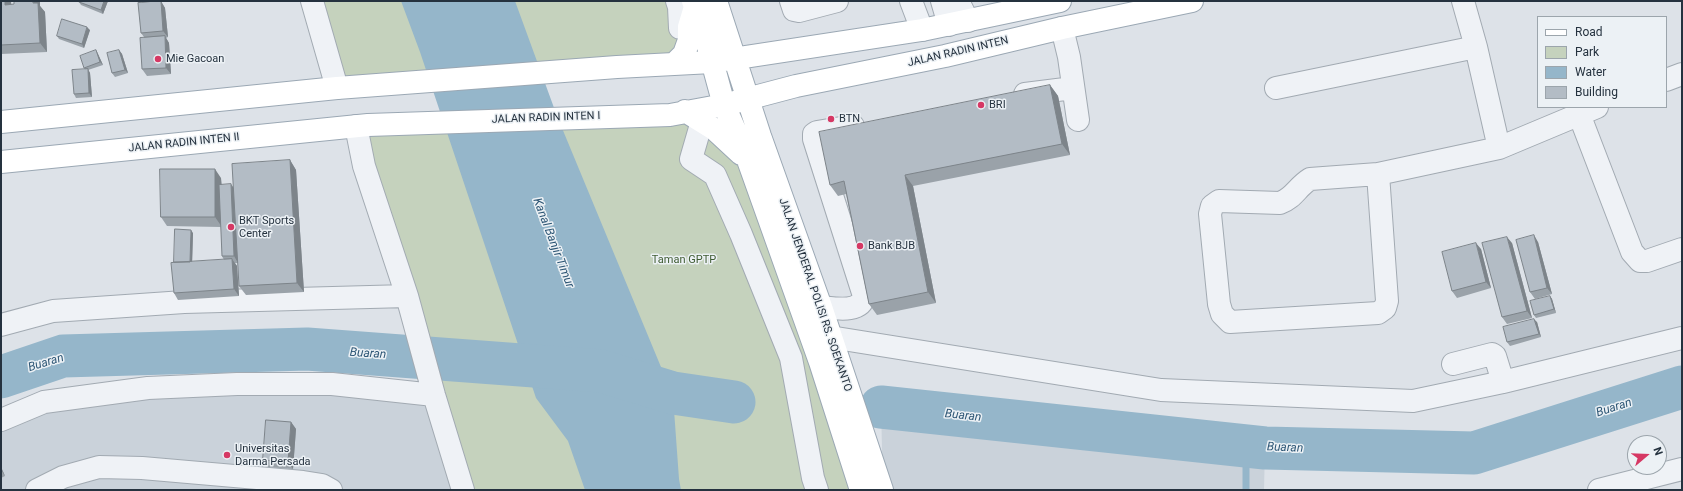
<!DOCTYPE html>
<html>
<head>
<meta charset="utf-8">
<style>
	body { margin:0 }
	#map { position:relative; width:1683px; height:491px; overflow:hidden; background:#dde2e8; font-family:Roboto,sans-serif }
	canvas { display:block }
	.frame { position:absolute; inset:0; border:2px solid #25323f; pointer-events:none }
	.legend { position:absolute; left:1537px; top:16px; width:130px; height:92px; box-sizing:border-box; background:#ecf1f5; border:1px solid #9ca5ac; margin:0; padding:5px 7px; list-style:none; font-size:12px; color:#25323f }
	.legend li { display:flex; align-items:center; gap:8px; height:20px }
	.legend b { width:20px; border:1px solid #9ca5ac }
	.north { position:absolute; left:1627px; top:435px; width:40px; height:40px; box-sizing:border-box; background:#ecf1f5; border:1px solid #9ca5ac; border-radius:50%; rotate:71deg; font-size:11px; font-weight:700; line-height:16px; text-align:center; color:#25323f }
	.north::after { content:''; display:block; margin:auto; width:14px; height:18px; background:#d63864; clip-path:polygon(50% 0,100% 100%,50% 72%,0 100%) }
</style>
</head>
<body>
<div id="map">
<canvas width="1683" height="491"></canvas>
<div class="frame"></div>
<ul class="legend">
<li><b style="height:5px;background:#fff"></b>Road</li>
<li><b style="height:11px;background:#c5d2bd"></b>Park</li>
<li><b style="height:11px;background:#95b6ca"></b>Water</li>
<li><b style="height:11px;background:#b3bcc5"></b>Building</li>
</ul>
<div class="north">N</div>
</div>
<script>
const c = document.querySelector('canvas').getContext('2d');
c.lineJoin = 'round';
function paint(path, color) { c.fillStyle = color; c.fill(path, 'evenodd'); }
function strokePath(path, color, width, dash) { c.strokeStyle = color; c.lineWidth = width; c.lineCap = dash ? 'butt' : 'round'; c.setLineDash(dash || []); c.stroke(path); }
function write(font, color, halo, rows, align = 'center') {
  c.font = font + ' Roboto,sans-serif'; c.lineWidth = 3; c.setLineDash([]); c.textBaseline = 'middle'; c.strokeStyle = halo; c.fillStyle = color; for (const [text, x, y, turn = 0] of rows) {
    c.save(); c.translate(x, y); c.rotate((+turn || 0) * Math.PI / 180); c.textAlign = isNaN(turn) ? turn : align; if (halo) c.strokeText(text, 0, 0); c.fillText(text, 0, 0); c.restore();
  }
}
paint(new Path2D(`
	M147 388 434 395 463 490H1V420Z
	M881 407 1265 448 1264 490H883Z`), '#cad2da');
paint(new Path2D(`
	M311 1H693L712 62 337 88Z
	M670 115 748 160 861 490H463L364 166 368 125Z`), '#c5d2bd');
paint(new Path2D(`
	M401 1H515L557 116 673 396 679 479 681 490H585L568 441 536 398 420 52Z`), '#95b6ca');
strokePath(new Path2D(`
	M1246 490V446`), '#95b6ca', 7);
strokePath(new Path2D(`
	M1 377 63 356 307 349 601 371 673 393 734 402
	M881 407 1265 448 1474 453 1682 387`), '#95b6ca', 43);
const minor = new Path2D(`
	M312 1 337 88
	M677 1 679 7 680 28
	M791 1 794 10 799 11 837 1
	M911 1 922 30
	M942 1 949 25
	M958 1 968 21
	M1463 1 1476 47 1499 148
	M1062 28 1069 57 1078 120
	M1666 80 1682 74
	M1276 88 1476 47
	M1025 94 1073 88
	M1579 114 1632 252 1640 261H1647L1682 249
	M702 121 691 159 715 175 741 234 791 358 813 478 817 490
	M356 126 364 166 407 296 434 395 463 490
	M1378 174 1310 179C1297 187 1294 198 1280 203L1219 201 1212 206 1210 214 1219 304 1222 314 1230 322 1378 313 1385 308 1387 301 1378 174 1499 148 1597 107
	M821 307C834 308 861 314 864 296L814 139V134L817 132 853 126
	M1 325 53 311 184 302 407 296
	M830 337 1161 390 1413 401 1503 382 1682 338
	M1453 364 1492 354 1495 356 1503 382
	M1 420 44 402 148 388 237 384H332L434 395
	M37 490 63 477 99 467 142 468 303 482 322 485 331 490
	M1599 490 1682 469`);
const major = new Path2D(`
	M693 1 705 35 724 105 748 160 820 362 861 490
	M716 1 760 136 821 307 882 490
	M674 64 684 54 689 40V27L695 7
	M685 111 714 129 741 154
	M1 122 337 88 617 67 712 62 922 30 1060 1
	M1 162 368 125 670 115 724 105 796 86 945 56 1062 28 1192 1`);
strokePath(minor, '#a2aab2', 24);
strokePath(major, '#9ba8b4', 24);
strokePath(minor, '#eff2f6', 22);
strokePath(major, '#fff', 22);
paint(new Path2D(`
	M1 1H11V4L40 6 45 12 47 52 1 54Z
	M108 1 103 14 81 5 79 2Z
	M141 1H165V2H161L165 8 168 37 166 38 169 43 171 74 147 76 142 69 144 37 141 33 142 3Z
	M90 30 84 48 59 39 57 36Z
	M96 50 98 54 103 65 88 70 90 73 92 97 76 98 74 94 85 70 84 68Z
	M119 50 122 54 128 73 115 77 112 73Z
	M1050 85 1058 96 1070 155 913 186 936 303 877 315 869 304 846 194 838 196 830 185Z
	M290 160 296 170 304 292 246 295 239 286 238 263H235L237 266 239 296 178 300 174 293V262L193 233 192 262 224 260 222 256 221 227 167 226 161 217 221 178 222 185 233 188Z
	M1538 242 1552 294 1535 299 1530 292Z
	M1512 243 1532 318 1507 324 1502 317Z
	M1481 249 1491 288 1457 298 1452 291Z
	M1550 296 1552 299 1556 313 1536 318 1534 315Z
	M1537 322 1541 337 1510 346 1507 342Z
	M291 422 296 429 293 469 268 467 263 460Z
	M1 467 5 476 1 478Z`), '#9aa2a9');
paint(new Path2D(`
	M5 1H11L12 14 5 5Z
	M33 1H40V6L45 12 47 52 40 43Z
	M104 1H108L103 14 101 10Z
	M161 1 165 8 168 37 163 31Z
	M87 27 90 30 84 48 82 44Z
	M165 36 169 43 171 74 166 68Z
	M96 50 98 54 103 65 100 62Z
	M119 50 122 54 128 73 125 70Z
	M88 69 90 73 92 97 89 93Z
	M1050 85 1058 96 1070 155 1062 144Z
	M290 160 296 170 304 292 297 283Z
	M215 169 221 178 222 227 215 217Z
	M905 175 913 186 936 303 928 292Z
	M231 184 236 191 238 263 234 256Z
	M191 230 193 233 192 266 190 263Z
	M1534 235 1538 242 1552 294 1547 288Z
	M1507 237 1512 243 1532 318 1527 311Z
	M1476 243 1481 249 1491 288 1486 282Z
	M232 259 237 266 239 296 234 289Z
	M1550 296 1552 299 1556 313 1554 309Z
	M1534 319 1537 322 1541 337 1539 334Z
	M291 422 296 429 293 469 288 462Z
	M1 467 5 476 1 470Z`), '#7d848a');
const building = new Path2D(`
	M1 1H5V5L14 4V1H33V3H38L40 43 1 45Z
	M79 1H104L101 10 79 2Z
	M161 1 163 31 141 33 138 3Z
	M62 19 87 27 82 44 57 36Z
	M165 36 166 68 142 69 140 38Z
	M96 50 100 62 84 68 80 56Z
	M119 50 125 70 112 73 107 53Z
	M88 69 89 93 74 94 72 70Z
	M1050 85 1062 144 905 175 928 292 869 304 844 181 830 185 819 132Z
	M290 160 297 283 239 286 232 164Z
	M160 169H215V217H161Z
	M231 184 234 256H222L219 185Z
	M175 229 191 230 190 262H174Z
	M1534 235 1547 288 1530 292 1516 240Z
	M1507 237 1527 311 1502 317 1482 243Z
	M1476 243 1486 282 1452 291 1442 252Z
	M232 259 234 289 174 293 171 263Z
	M1550 296 1554 309 1534 315 1530 301Z
	M1534 319 1539 334 1507 342 1503 327Z
	M266 420 291 422 288 462 263 460Z`);
paint(building, '#b3bcc5');
strokePath(building, '#7d848a', 1);
for (const [x, y, r, color] of [
	[158,59,4,"#d63864"],
	[981,105,4,"#d63864"],
	[831,119,4,"#d63864"],
	[231,227,4,"#d63864"],
	[860,246,4,"#d63864"],
	[227,455,4,"#d63864"]
]) { const dot = new Path2D(); dot.arc(x, y, r, 0, 2 * Math.PI); c.fillStyle = color; c.fill(dot); strokePath(dot, '#ecf1f5', 1.5); }
write('11px', '#25323f', '#ecf1f5', [
	["JALAN RADIN INTEN",958,52,-13],
	["JALAN RADIN INTEN I",546,118,-2],
	["JALAN RADIN INTEN II",184,143,-6],
	["JALAN JENDERAL POLISI RS. SOEKANTO",815,295,71]
]);
write('11px', '#25323f', '#ecf1f5', [
	["Mie Gacoan",166,59],
	["BRI",989,105],
	["BTN",839,119],
	["BKT Sports",239,221],
	["Center",239,234],
	["Bank BJB",868,246],
	["Universitas",235,449],
	["Darma Persada",235,462]
], 'left');
write('11px', '#3f5c32', '#ecf1f5', [
	["Taman GPTP",684,260]
]);
write('italic 12px', '#2d5675', '#ecf1f5', [
	["Kanal Banjir Timur",553,243,69],
	["Buaran",368,354,4],
	["Buaran",46,363,-17],
	["Buaran",1614,408,-18],
	["Buaran",963,416,6],
	["Buaran",1285,448,2]
]);
</script>
</body>
</html>
